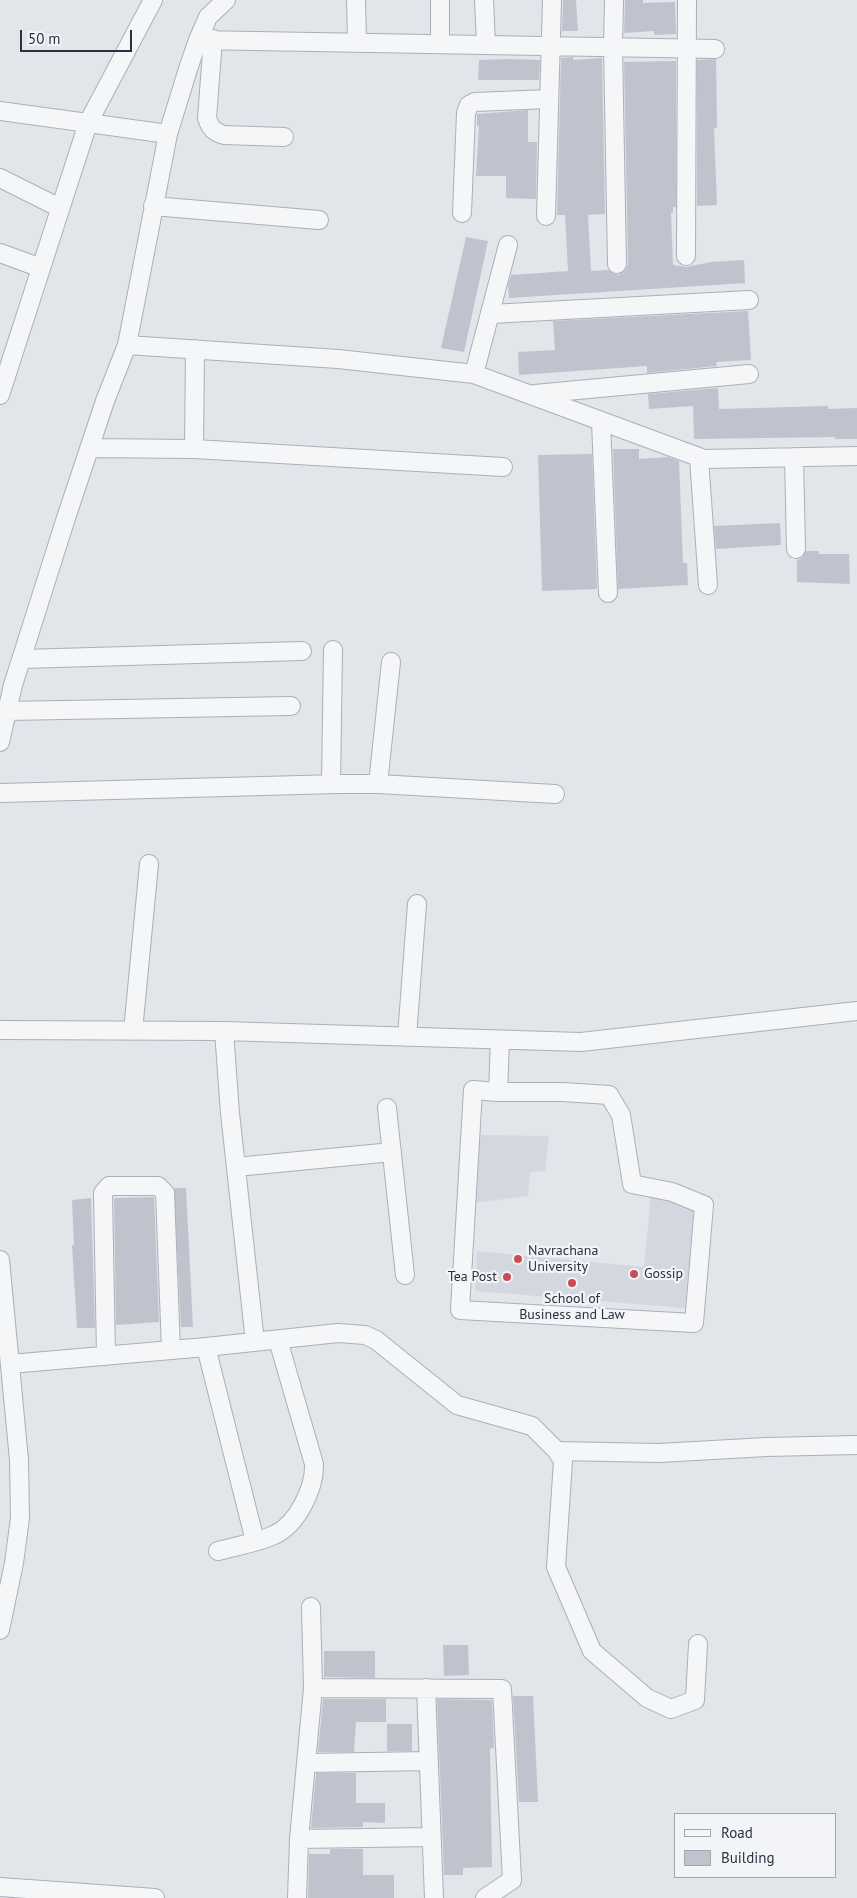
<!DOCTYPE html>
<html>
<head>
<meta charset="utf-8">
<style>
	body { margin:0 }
	#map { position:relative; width:857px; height:1898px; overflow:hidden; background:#e2e5ea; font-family:"PT Sans",sans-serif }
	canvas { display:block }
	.legend { position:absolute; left:674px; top:1813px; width:162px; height:65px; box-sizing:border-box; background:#f2f4f7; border:1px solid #a2a6af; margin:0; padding:6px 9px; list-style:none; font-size:15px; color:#2b3142 }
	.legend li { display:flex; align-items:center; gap:10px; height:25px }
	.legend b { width:25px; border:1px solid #a2a6af }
	.scale { position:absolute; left:20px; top:30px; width:112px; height:22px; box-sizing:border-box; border:2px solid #2b3142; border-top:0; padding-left:6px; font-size:15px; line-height:18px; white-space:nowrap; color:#2b3142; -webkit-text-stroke:4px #f2f4f7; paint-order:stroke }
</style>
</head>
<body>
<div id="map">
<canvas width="857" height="1898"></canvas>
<ul class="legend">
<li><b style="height:6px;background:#f5f6f8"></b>Road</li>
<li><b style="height:14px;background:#c0c3cd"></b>Building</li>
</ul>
<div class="scale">50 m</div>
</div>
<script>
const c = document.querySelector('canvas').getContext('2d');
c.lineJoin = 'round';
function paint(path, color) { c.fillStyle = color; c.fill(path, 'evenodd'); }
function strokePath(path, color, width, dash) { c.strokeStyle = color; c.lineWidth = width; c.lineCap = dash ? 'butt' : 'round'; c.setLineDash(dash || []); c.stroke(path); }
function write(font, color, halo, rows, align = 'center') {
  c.font = font + ' "PT Sans",sans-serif'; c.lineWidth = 4.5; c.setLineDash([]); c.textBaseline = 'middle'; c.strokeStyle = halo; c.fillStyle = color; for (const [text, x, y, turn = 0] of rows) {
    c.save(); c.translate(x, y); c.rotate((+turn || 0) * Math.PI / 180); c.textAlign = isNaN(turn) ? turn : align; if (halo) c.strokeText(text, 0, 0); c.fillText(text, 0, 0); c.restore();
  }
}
paint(new Path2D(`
	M479 1135 549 1136 545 1171 530 1172 528 1196 473 1203Z
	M651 1195 695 1199 685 1308 475 1291 477 1251 644 1267Z`), '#d4d7df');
paint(new Path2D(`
	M563 0H576L578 31H562Z
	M625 0H643V3L675 2 676 34 654 35V31L624 33Z
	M573 57V60L602 58 605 214 588 215 591 271 608 270 618 275 626 270 628 264 624 62 674 61H676V207H673V213H671L673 265 686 267 711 262 744 260 745 283 509 298 508 285 511 275 568 271 565 215H557L561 58Z
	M508 59 540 60 539 80H478L479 60Z
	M716 59 717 128H714L717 205 697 206V60Z
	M528 110V142H537L536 199 506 198V176H476L479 126H477V114Z
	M466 237 488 241 464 352 441 348Z
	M748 311 751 360 716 362 717 366 647 373V366L519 375 518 352 555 350 553 321Z
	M718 388 719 409 828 406V409L857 408V439H835V437L694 439 693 406 649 409 648 394Z
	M613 449H639V459L668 457 679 461 683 563H687L688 585 618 589Z
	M592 454 597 589 542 591 538 455Z
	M780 523 781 545 716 549 714 526Z
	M806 551H819V554H849L850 584 797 582V560L802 558Z
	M174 1188H186L193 1327H181Z
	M154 1197 159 1322 116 1325 114 1198Z
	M91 1198 95 1328H77L72 1245H74L72 1200Z
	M443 1645H468L469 1675 444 1676Z
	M324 1651H375V1678L324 1677Z
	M513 1696H533L538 1802H519Z
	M323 1699H386V1722H356L354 1752H318Z
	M437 1699 492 1700 494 1748 490 1749 492 1867 463 1868V1875H444Z
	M387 1724H412V1751H387Z
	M316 1773H356V1803H385V1823L363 1822V1827L311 1828Z
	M330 1849H363V1875H394V1898H308L309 1854H330Z`), '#c0c3cd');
const minor = new Path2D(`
	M356 0 357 41
	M484 0 486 44
	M614 0 613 47 617 264
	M213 39 207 118C210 128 214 132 224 135L284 137
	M198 40 715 49
	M440 43V0
	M0 111 168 134
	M0 178 60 208
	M153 206 319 220
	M462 213 466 113 469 105 475 102 549 99
	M546 216 552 0
	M0 253 41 268
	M686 256 687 0
	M491 314 749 300
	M127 345 338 359 474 374 704 459 857 456
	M474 374 508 245
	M535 394 749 374
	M0 395 88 123 153 0
	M601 422 608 593
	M89 448 194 449 503 467
	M194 449 195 349
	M794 457 796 549
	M699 458 708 585
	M22 659 302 651
	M7 711 291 706
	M0 742 13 685 66 518 105 401 127 345 168 134 188 69 198 40 208 17 226 0
	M331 784 333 650
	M378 784 391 662
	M0 793 338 784H378L555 794
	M0 1030 224 1031 581 1042 857 1011
	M133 1031 149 864
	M224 1031 230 1113 255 1342
	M407 1037 417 904
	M498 1092 473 1090 460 1310 694 1323 704 1205 672 1192 632 1184 621 1115 609 1095 563 1092H498L500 1040
	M387 1108 405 1275
	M236 1167 392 1152
	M0 1260 19 1460 20 1518 14 1563 0 1630
	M206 1347 255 1541
	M106 1356 103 1193 109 1186H158L165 1193 171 1350
	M10 1364 206 1347 338 1333 365 1335 376 1340 457 1405 532 1426 557 1451 563 1461 556 1567 592 1651 647 1698 671 1709 695 1700 698 1644
	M557 1451 659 1453 766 1447 857 1445
	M218 1551C236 1546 257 1543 274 1535 297 1525 315 1488 314 1464L278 1340
	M313 1688 502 1689 512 1880 485 1898
	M426 1688 434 1898
	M307 1763 429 1761
	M299 1839 431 1837
	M0 1887 155 1898
	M297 1898 299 1839 313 1688 311 1607`);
strokePath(minor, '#abafb8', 20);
strokePath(minor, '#f5f6f8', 18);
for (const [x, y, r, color] of [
	[518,1259,5,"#cb4c53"],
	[634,1274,5,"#cb4c53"],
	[507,1277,5,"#cb4c53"],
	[572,1283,5,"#cb4c53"]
]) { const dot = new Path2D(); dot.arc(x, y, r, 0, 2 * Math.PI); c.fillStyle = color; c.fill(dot); strokePath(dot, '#f2f4f7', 2); }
write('14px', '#2b3142', '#f2f4f7', [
	["Navrachana",528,1251],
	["University",528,1267],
	["Gossip",644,1274],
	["Tea Post",497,1277,"right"],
	["School of",572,1299,"center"],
	["Business and Law",572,1315,"center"]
], 'left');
</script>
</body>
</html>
